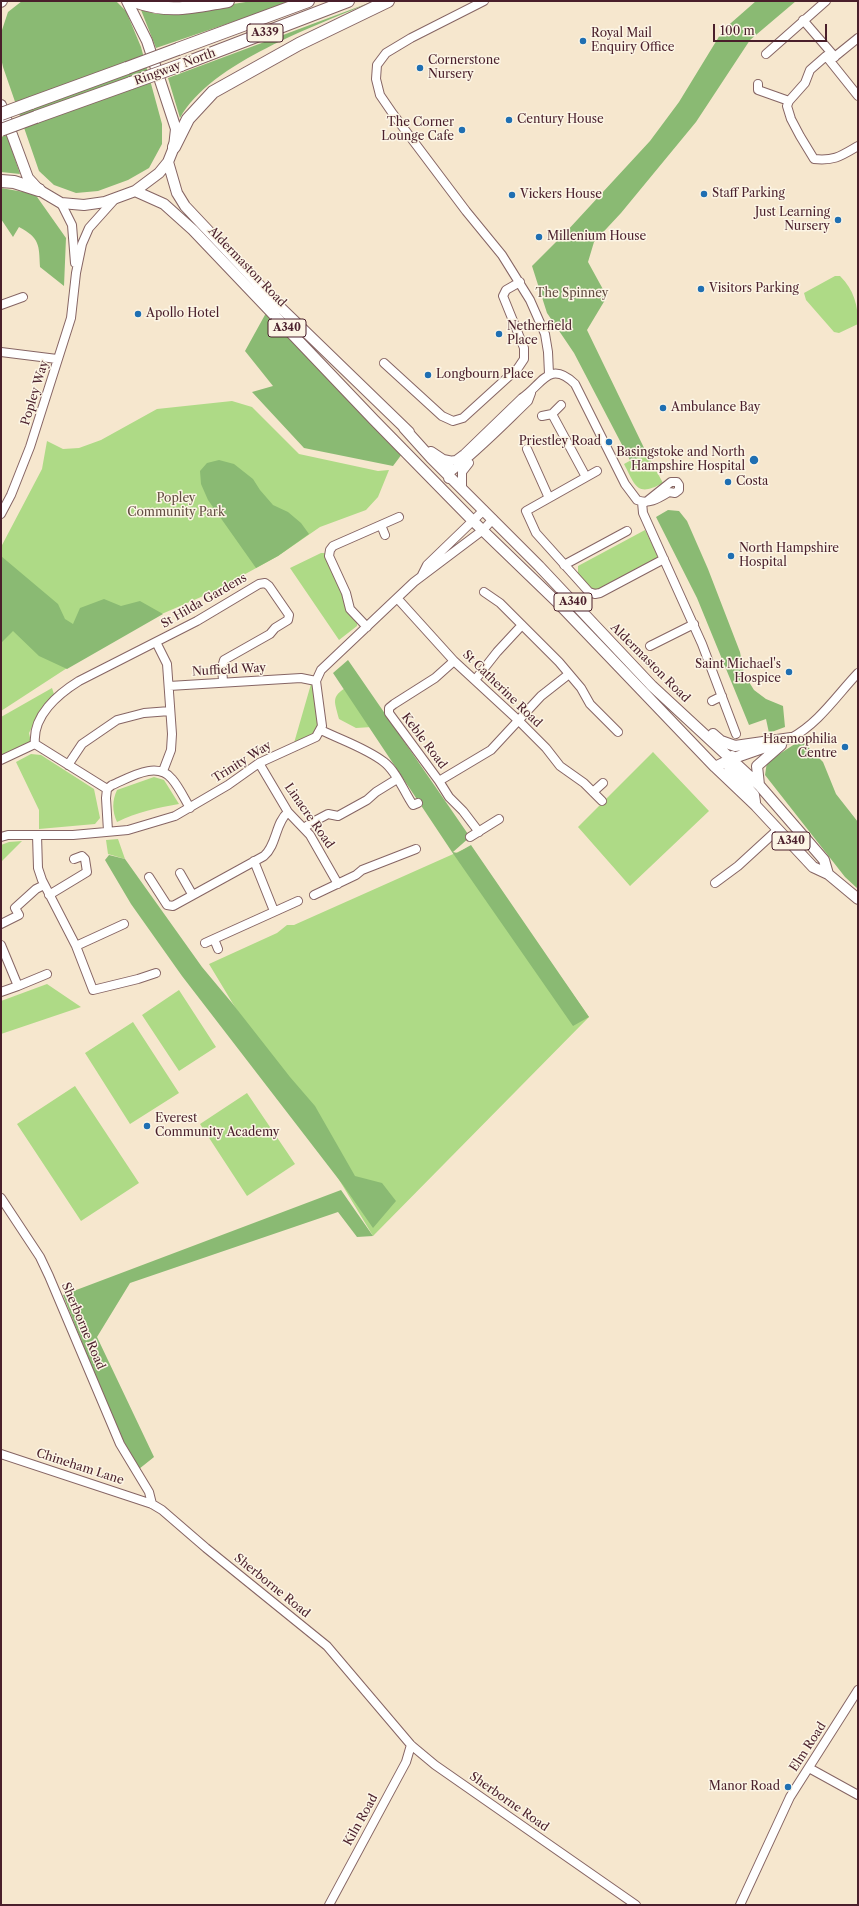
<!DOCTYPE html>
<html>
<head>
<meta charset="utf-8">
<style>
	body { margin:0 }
	#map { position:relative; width:859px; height:1906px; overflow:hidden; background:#f6e7ce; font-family:"Libre Caslon Text",serif }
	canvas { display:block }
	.frame { position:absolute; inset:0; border:2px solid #4a1f2b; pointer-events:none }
	.scale { position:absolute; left:713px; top:24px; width:114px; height:18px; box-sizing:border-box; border:2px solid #4a1f2b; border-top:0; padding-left:5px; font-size:12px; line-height:14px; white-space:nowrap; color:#4a1f2b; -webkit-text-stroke:3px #fcf5e5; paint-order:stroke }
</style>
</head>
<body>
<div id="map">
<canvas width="859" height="1906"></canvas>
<div class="frame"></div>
<div class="scale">100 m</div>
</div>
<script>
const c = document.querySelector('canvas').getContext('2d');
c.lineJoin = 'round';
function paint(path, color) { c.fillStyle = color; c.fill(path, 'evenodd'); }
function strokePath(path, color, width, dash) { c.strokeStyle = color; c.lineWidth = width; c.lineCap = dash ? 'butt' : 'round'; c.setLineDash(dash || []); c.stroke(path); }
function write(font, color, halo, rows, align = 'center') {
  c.font = font + ' "Libre Caslon Text",serif'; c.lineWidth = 3; c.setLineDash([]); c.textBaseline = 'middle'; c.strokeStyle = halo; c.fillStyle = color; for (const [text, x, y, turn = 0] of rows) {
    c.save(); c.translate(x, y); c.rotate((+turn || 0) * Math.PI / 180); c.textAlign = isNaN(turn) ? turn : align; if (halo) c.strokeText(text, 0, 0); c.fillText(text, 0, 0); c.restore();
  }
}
paint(new Path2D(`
	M835 276H840C854 290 858 305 858 324L839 333 834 332 806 300 804 293Z
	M232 401 252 407 299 454 378 471 389 470 378 497 366 510 320 527 278 556 229 583 231 584 127 629 1 711V547L42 469 47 441 63 449 79 448 101 440 157 409Z
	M646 452 663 483C637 497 636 487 624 464Z
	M645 530 657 554V559L598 590H593L578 574V566Z
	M321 553H328L357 618V626L339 640 290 568Z
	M311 684 315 687 320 726 314 735 294 743Z
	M347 687 372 727 356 728 339 719C335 702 330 697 347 687Z
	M52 688 54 694 37 717 29 733 31 742 1 756V717Z
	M653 752 709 811 630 886 578 827Z
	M31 754 41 755 94 789 100 818 95 824 39 829V810L16 762Z
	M154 777 164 780 179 804C157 808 137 812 117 822 112 811 112 801 117 790Z
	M118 839 125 859 108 854 106 840Z
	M22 841 1 862V845L9 842Z
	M469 847 589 1017 373 1236 209 964 277 933 287 925H294Z
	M47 984 81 1007 1 1034V1001Z
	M179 990 216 1047 179 1071 142 1015Z
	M133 1022 179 1093 130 1124 85 1053Z
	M75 1086 139 1183 81 1221 17 1124Z
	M247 1093 295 1164 247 1196 200 1124Z`), '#aeda86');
paint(new Path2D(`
	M22 1H116L126 11 141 47 162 124V144L149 168 128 180 98 191 76 193 54 185 39 171 3 67 1 58V33L8 12Z
	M252 1H294L156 48 141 10 156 14 176 13Z
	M374 1C316 26 211 62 180 118L168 78Z
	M756 1H796L750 40 696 122 621 213 594 242 588 262 605 293V300L587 330 646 452 631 462 574 353 547 313 532 266 566 232 650 141 679 102 723 30Z
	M7 135 20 174 1 172V137Z
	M1 188 35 194 66 238 64 286 40 267C39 245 40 238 19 227L13 237 1 219Z
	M266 313 402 454 393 466 304 448 252 392 273 386 245 351Z
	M219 460 234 464 253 479 260 490 273 505 288 512 301 523 309 534 278 556 256 568 208 500 201 484 200 471 207 463Z
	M668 510 679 511 687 521 708 569 740 652 744 674 754 690 766 699 783 706 785 727 769 733 766 719 749 725 697 598 656 517Z
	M1 556 58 604 65 619 73 624 80 608 104 599 121 606 140 601 163 614 67 669 39 656 13 631 1 643Z
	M348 660 470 837 453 852 457 853 471 845 589 1017 573 1026 452 852 333 673Z
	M801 740 823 762 836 794 858 822V889L845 877 765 775 767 762Z
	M109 855 125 859 202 967 232 1003 290 1077 315 1106 355 1176 382 1183 396 1201 373 1228 343 1185 182 976 131 904 105 860Z
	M341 1190 373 1236 357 1237 338 1212 130 1283 97 1337 154 1457 139 1469 120 1437 63 1295Z`), '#8aba73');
const minor = new Path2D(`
	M484 1 411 38 386 53 377 65 376 79 380 95 393 114 466 211 502 255 530 300 545 334 548 352 549 374
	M803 20 835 57
	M766 54 826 1
	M832 59 858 38
	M758 84V90L789 101
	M858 96 826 56 810 70 805 83 789 101 787 106 791 119 800 136 814 159C835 161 841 156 858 146
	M61 203 72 225 75 263
	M1 305 23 297
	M1 352 57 359
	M384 363 442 416 453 421 463 418 518 368 524 359V348L503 296 506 290 520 282
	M561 405 552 414 586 477
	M542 416 552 414
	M527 449 549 498
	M448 461 456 460 464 454 522 398C542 385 549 359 575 384L625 484 637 500C649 505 659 498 669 492L675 493 679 490V485L677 482H671L646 502
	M597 471 526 511 536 533 589 592 595 594 600 593 664 559
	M448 474C477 452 502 426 528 401L531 393
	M462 488V472L469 463
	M642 502 643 513 702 644 736 734
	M1 514 11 495 30 447 71 318 76 273 82 244 89 228 115 199
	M381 525 385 535
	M564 565 627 531
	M422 575 427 565 484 510
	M484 592 500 603 559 662 581 688 590 704 618 732
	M397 598 454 661 519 721 546 748 560 766 584 783 602 801
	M367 627 350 609 346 593 329 556 330 550 333 546 399 517
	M156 642 167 664 172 734 171 750 163 771
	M650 646 694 624
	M454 661 435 678 394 704 389 708V713L439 781 449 797 463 811 479 832
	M475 680 497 652 522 625
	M169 686 301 678 316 681
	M712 701 722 696
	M321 730C341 740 366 748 384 762 397 772 404 792 413 805L418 803
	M791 738C819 723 837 695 858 673
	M35 744C32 716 58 694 79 681L197 621 259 584 265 583 269 586 289 615 288 620 275 628 270 634 224 660 222 667 223 681
	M35 744 107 789
	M1 760 35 744
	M259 763 288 812 310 835 338 884
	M68 765 82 744 117 720 144 713 170 711
	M439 781 491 750 541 696 569 674
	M593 792 603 783
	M304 828 311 823 328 814 338 816 367 800 376 792 397 779
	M108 831 106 798 107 789 112 785C129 778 157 760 172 779 179 787 184 798 190 808
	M37 835 38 868 42 880 76 946 93 990 138 979 156 973
	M1 837 8 835H73L128 830 175 816 228 785 259 763 316 737 322 726 316 681 321 670 414 582 483 530 493 519
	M470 837 499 819
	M254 861 274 911
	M180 873 192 894
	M149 877 167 905 173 906 264 856C277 845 275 823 288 812
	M715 883 738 866 774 833
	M49 895 87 872 85 859 82 856 74 859
	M314 895 356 875 362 870 416 849
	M1 924 19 915 15 908 36 889 44 885
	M214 939 218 949
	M205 943 298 901
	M1 945 18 986 1 992
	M76 946 124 924
	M18 986 47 974
	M1 1198 40 1257 49 1276 120 1444 149 1492 152 1504
	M1 1454 152 1504 162 1510 206 1548 327 1646 411 1745 435 1765 636 1905
	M809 1768 858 1795
	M329 1905 406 1762 411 1745
	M740 1905 790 1797 858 1690`);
const major = new Path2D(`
	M1 2 2 1
	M1 105 28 178 39 190 61 203 84 205 105 202 135 191 159 173 168 162 174 147 176 129 147 41 127 1
	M168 162 177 193 185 206 281 308 409 432
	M135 191 164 204 193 230 374 420 473 521 559 604 715 767 756 806 813 867 828 874 858 899
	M404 428 431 458 539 566 652 686 759 785 824 860 828 874
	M431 452 443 460 448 461 449 478
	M713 734 721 741 735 746 791 738
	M732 756 729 767 754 795 755 802
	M715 767 731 759 774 744
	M759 785 757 766 781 745`);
const highway = new Path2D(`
	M134 1C170 14 192 7 228 1
	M178 49 308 1
	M181 65 348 1
	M31 103 127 68
	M36 117 131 83
	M174 147 188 119 213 92 299 44 388 1
	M1 181 14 182 39 190`);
strokePath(minor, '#866564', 10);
strokePath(major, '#866564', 12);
strokePath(highway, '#866564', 14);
strokePath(minor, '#fff', 8);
strokePath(major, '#fff', 10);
strokePath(highway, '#fff', 12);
const highwayBridge = new Path2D(`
	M127 68 178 49
	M131 83 181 65
	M1 114 31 103
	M1 130 36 117`);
strokePath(highwayBridge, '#866564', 14, []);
strokePath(highwayBridge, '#fff', 12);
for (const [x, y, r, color] of [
	[583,41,4,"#1f6fb2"],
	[420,68,4,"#1f6fb2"],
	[509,120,4,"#1f6fb2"],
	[462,130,4,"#1f6fb2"],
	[704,194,4,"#1f6fb2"],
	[512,195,4,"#1f6fb2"],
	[838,220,4,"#1f6fb2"],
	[539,237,4,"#1f6fb2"],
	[701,289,4,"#1f6fb2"],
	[138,314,4,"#1f6fb2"],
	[499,334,4,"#1f6fb2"],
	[428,375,4,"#1f6fb2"],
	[663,408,4,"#1f6fb2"],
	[609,442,4,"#1f6fb2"],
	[754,460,5,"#1f6fb2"],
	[728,482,4,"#1f6fb2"],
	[731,556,4,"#1f6fb2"],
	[789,672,4,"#1f6fb2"],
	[845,747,4,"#1f6fb2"],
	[147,1126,4,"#1f6fb2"],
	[788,1787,4,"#1f6fb2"]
]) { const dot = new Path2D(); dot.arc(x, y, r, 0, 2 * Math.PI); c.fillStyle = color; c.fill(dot); strokePath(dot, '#fcf5e5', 1.5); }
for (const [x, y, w] of [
	[265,33,36],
	[287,328,38],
	[573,602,38],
	[791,841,38]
]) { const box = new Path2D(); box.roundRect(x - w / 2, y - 9, w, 18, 3); c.fillStyle = '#fcf5e5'; c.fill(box); strokePath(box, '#4a1f2b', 1); }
write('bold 11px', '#4a1f2b', null, [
	["A339",265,33],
	["A340",287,328],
	["A340",573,602],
	["A340",791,841]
]);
write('12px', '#4a1f2b', '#fcf5e5', [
	["Royal Mail",591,34],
	["Enquiry Office",591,48],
	["Cornerstone",428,61],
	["Nursery",428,75],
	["Century House",517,120],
	["The Corner",454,123,"right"],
	["Lounge Cafe",454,137,"right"],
	["Staff Parking",712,194],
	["Vickers House",520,195],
	["Just Learning",830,213,"right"],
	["Nursery",830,227,"right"],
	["Millenium House",547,237],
	["Visitors Parking",709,289],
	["Apollo Hotel",146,314],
	["Netherfield",507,327],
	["Place",507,341],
	["Longbourn Place",436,375],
	["Ambulance Bay",671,408],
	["Priestley Road",601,442,"right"],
	["Basingstoke and North",745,453,"right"],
	["Hampshire Hospital",745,467,"right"],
	["Costa",736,482],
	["North Hampshire",739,549],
	["Hospital",739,563],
	["Saint Michael's",781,665,"right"],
	["Hospice",781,679,"right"],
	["Haemophilia",837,740,"right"],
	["Centre",837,754,"right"],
	["Everest",155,1119],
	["Community Academy",155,1133],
	["Manor Road",780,1787,"right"]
], 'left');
write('12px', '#4a1f2b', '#fcf5e5', [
	["Ringway North",175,67,-20],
	["Aldermaston Road",247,267,46],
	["Popley Way",35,393,-73],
	["St Hilda Gardens",204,601,-30],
	["Aldermaston Road",650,663,45],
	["Nuffield Way",229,670,-3],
	["St Catherine Road",502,689,44],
	["Keble Road",424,741,53],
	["Trinity Way",242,762,-32],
	["Linacre Road",309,816,55],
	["Sherborne Road",83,1326,67],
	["Chineham Lane",80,1467,18],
	["Sherborne Road",272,1586,39],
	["Elm Road",808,1747,-57],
	["Sherborne Road",509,1802,35],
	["Kiln Road",361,1820,-61]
]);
write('12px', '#634e42', '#fcf5e5', [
	["The Spinney",572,294],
	["Popley",176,499],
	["Community Park",176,513]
]);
</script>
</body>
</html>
